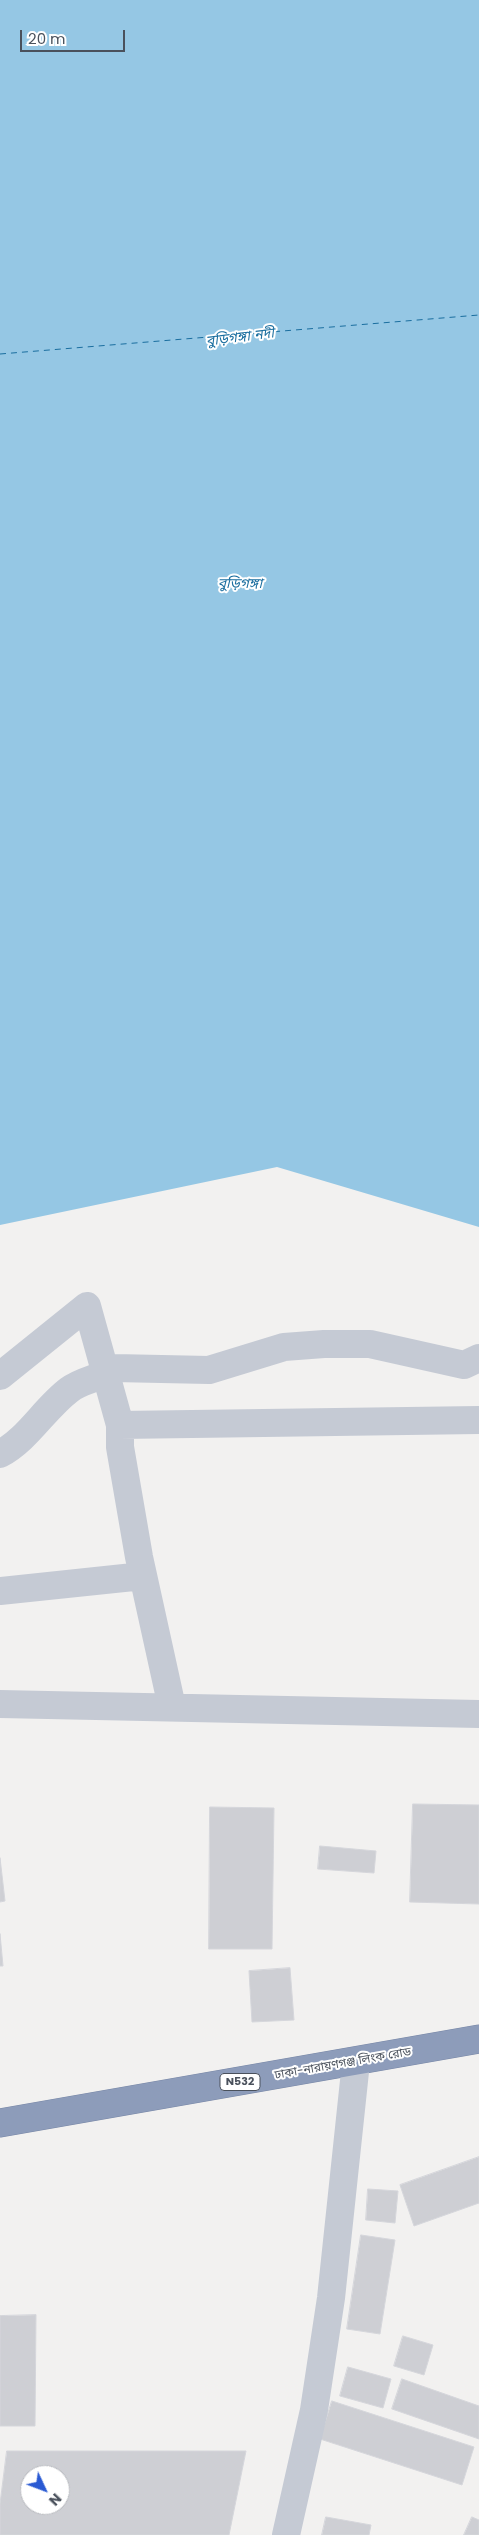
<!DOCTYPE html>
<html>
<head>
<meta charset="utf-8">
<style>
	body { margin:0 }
	#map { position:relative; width:479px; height:2535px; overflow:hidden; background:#f2f1f0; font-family:Poppins,sans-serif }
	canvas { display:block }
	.north { position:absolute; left:20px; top:2465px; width:50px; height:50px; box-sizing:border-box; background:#fff; border:1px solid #b7b9be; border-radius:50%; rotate:133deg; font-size:14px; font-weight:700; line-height:20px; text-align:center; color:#4a515c }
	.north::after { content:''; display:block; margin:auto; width:18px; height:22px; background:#2a5ad3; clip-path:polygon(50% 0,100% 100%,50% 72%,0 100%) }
	.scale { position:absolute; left:20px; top:30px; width:105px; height:22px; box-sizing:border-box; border:2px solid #4a515c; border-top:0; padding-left:6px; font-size:15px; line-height:18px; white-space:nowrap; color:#4a515c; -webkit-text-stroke:4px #fff; paint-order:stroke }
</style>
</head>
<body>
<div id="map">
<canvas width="479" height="2535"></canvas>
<div class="north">N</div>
<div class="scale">20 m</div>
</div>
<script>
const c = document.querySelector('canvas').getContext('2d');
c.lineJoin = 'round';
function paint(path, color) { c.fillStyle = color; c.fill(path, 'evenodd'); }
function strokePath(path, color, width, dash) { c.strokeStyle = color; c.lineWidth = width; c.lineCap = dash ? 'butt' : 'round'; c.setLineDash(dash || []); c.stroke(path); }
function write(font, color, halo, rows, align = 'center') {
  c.font = font + ' Poppins,"Noto Sans Bengali",sans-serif'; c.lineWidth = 4; c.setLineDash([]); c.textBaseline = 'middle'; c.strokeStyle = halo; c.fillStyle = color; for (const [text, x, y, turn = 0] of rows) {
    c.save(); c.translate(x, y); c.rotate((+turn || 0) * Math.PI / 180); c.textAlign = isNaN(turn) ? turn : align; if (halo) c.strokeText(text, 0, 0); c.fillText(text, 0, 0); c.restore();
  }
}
paint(new Path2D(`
	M0 0H479V1227L277 1167 0 1225Z`), '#95c7e4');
strokePath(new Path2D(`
	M0 354 479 315`), '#1a6e9f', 1, [6, 5]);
const building = new Path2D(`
	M413 1804 479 1805V1904L410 1902Z
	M210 1807 274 1808 272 1949H209Z
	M320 1846 376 1851 374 1873 318 1869Z
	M0 1858 5 1901 0 1902Z
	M0 1934 3 1966H0Z
	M290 1968 294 2020 252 2022 249 1971Z
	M479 2157V2203L414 2226 400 2185Z
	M368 2189 398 2191 395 2223 366 2220Z
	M361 2235 395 2240 380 2334 347 2329Z
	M36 2315 35 2426H0V2316Z
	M403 2336 433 2345 424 2375 394 2366Z
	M348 2367 391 2379 383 2408 340 2396Z
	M402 2379 479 2406V2439L392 2409Z
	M332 2401 474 2447 462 2485 320 2439Z
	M7 2451H246L229 2535H0V2504ZM30 2475H60V2505H30Z
	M326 2517 371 2525 369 2535H322Z
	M472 2517 479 2520V2535H464Z`);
paint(building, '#cecfd4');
strokePath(building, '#d5d6db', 1);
const highway = new Path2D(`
	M0 2123 479 2039`);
strokePath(highway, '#7887a6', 29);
strokePath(new Path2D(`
	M0 1376 87 1306 120 1425 479 1420
	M120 1425V1447L139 1557 172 1707
	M0 1454C28 1439 44 1409 69 1390 83 1379 101 1379 114 1368L209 1370 284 1347 324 1344H370L464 1365 479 1358
	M0 1591 143 1576
	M0 1704 479 1714
	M286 2535 314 2410 331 2298 356 2062`), '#c5cad4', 28);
strokePath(highway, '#8d9cba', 28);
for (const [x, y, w] of [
	[240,2082,40]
]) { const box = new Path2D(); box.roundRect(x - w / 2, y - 8.5, w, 17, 4); c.fillStyle = '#fff'; c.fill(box); strokePath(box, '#4a515c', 1); }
write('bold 11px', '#4a515c', null, [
	["N532",240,2082]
]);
write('12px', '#4a515c', '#fff', [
	["ঢাকা-নারায়ণগঞ্জ লিংক রোড",343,2064,-10]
]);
write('italic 14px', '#1a6e9f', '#fff', [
	["বুড়িগঙ্গা নদী",240,338,-7],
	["বুড়িগঙ্গা",240,584]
]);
</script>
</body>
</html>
